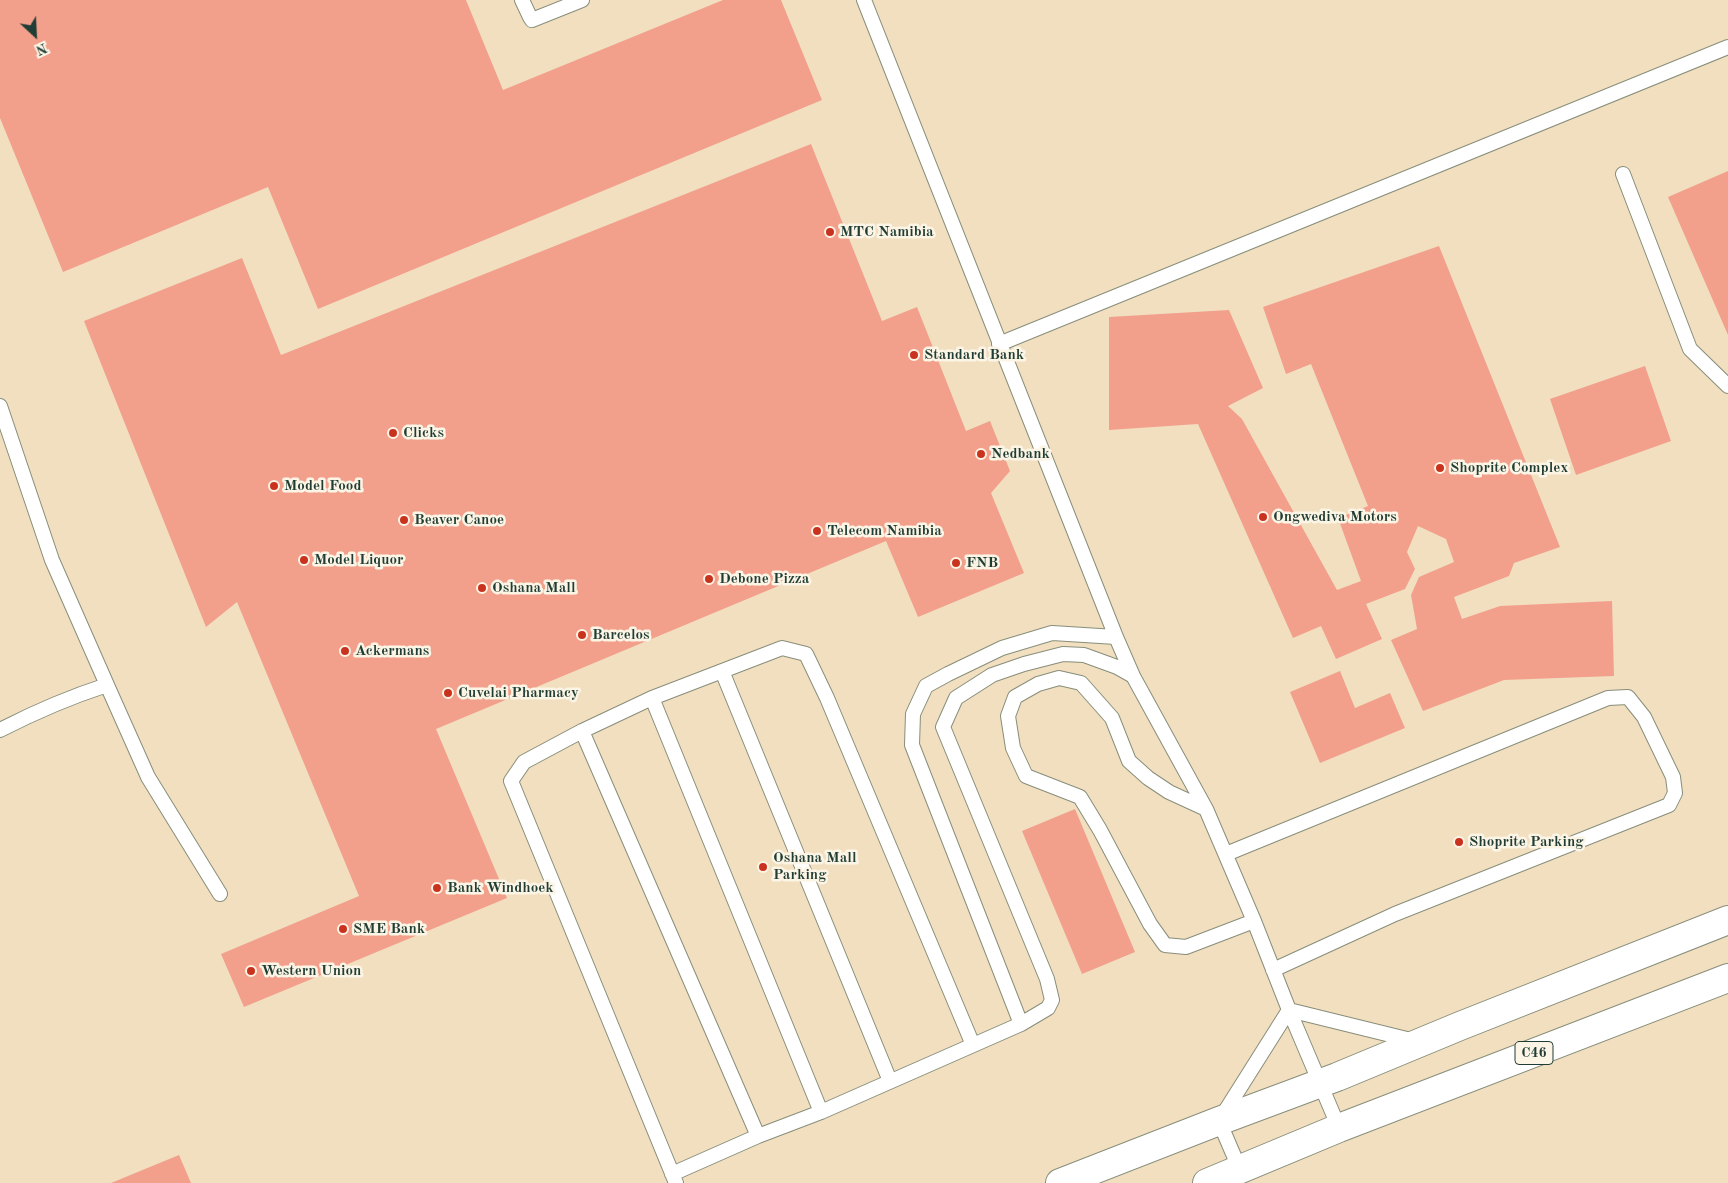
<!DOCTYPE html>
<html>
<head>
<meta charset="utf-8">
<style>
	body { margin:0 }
	#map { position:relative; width:1728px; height:1183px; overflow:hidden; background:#f1dfc0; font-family:"Old Standard TT",serif }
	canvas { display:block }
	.north { position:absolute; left:10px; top:10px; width:50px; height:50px; -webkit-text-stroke:4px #fcf5e5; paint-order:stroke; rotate:155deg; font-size:14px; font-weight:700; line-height:20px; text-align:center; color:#1f3d34 }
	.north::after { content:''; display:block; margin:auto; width:18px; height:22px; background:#1f3d34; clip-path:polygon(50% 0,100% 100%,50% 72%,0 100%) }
</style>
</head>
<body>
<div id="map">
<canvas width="1728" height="1183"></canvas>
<div class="north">N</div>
</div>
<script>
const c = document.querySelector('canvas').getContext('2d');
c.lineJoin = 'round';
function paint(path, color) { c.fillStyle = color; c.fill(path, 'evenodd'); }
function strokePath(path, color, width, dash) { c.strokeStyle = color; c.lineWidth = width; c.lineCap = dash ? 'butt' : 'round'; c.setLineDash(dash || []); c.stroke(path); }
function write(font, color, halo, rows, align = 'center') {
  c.font = font + ' "Old Standard TT",serif'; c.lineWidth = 5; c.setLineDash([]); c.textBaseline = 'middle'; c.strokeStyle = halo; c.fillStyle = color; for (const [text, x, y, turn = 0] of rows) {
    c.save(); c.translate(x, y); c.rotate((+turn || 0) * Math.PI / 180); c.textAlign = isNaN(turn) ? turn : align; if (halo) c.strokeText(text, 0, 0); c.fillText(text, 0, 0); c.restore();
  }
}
paint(new Path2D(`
	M0 0H466L503 90 723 0H781L822 100 318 309 268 187 63 272 0 118Z
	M811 144 882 321 917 307 966 431 990 421 1010 471 991 493 1024 573 918 617 886 541 436 729 507 898 244 1007 221 954 359 896 237 602 206 627 84 321 242 258 281 355Z
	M1728 171V335L1668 197Z
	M1439 246 1560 547 1514 563 1509 576 1454 597 1462 619 1500 606 1612 601 1614 676 1504 680 1423 711 1391 640 1417 629 1411 595 1419 577 1454 562 1446 539 1418 526 1407 552 1415 569 1405 589 1366 604 1382 639 1336 659 1321 626 1293 638 1198 424 1109 430V317L1229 310 1263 388 1228 406 1242 419 1337 590 1361 581 1338 518 1368 506 1311 364 1286 374 1263 307Z
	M1645 366 1671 441 1576 475 1550 399Z
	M1340 671 1355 708 1390 693 1405 728 1320 763 1290 692Z
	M1075 809 1135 952 1082 974 1022 831Z
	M179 1155 191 1183H111Z`), '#f2a08c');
const lane = new Path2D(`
	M522 0 530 17 532 20 582 0
	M864 0 1116 637 1133 676 1206 809 1254 921 1289 1010 1339 1128
	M1623 174 1690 349 1728 386
	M999 344 1728 47
	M0 406 52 560 107 685
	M722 671 890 1081
	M652 698 821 1112
	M0 730C35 712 70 697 107 685L148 777 220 894
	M582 731 758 1136
	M1206 809 1169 792 1148 778 1129 761 1112 718 1081 683 1059 678 1038 684 1015 697 1008 716 1013 748 1026 776 1080 797 1100 830 1150 924 1165 945 1186 947 1254 921
	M1226 854 1608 698 1628 697 1644 717 1673 777 1675 793 1669 805 1395 914 1273 970
	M1021 1024 912 745 913 714 926 686 948 674 1002 648 1052 633 1116 637
	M1240 1170 1219 1121 1289 1010 1415 1041
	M672 1174 758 1136 821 1112 1021 1024 1048 1008 1052 1000 1047 979 943 727 956 698 992 675 1024 664 1063 654 1084 655 1117 667 1133 676
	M676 1183 511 781 524 762 582 731 652 698 782 648 806 654 827 698 973 1045`);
const primary = new Path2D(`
	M1060 1183 1219 1121 1337 1077 1460 1026 1728 920
	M1207 1183 1339 1128 1728 978`);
strokePath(lane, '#888e7a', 16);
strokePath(primary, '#888e7a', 30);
strokePath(lane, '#fff', 14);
strokePath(primary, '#fff', 28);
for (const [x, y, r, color] of [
	[830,232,5,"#c8321e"],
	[914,355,5,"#c8321e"],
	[393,433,5,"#c8321e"],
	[981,454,5,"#c8321e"],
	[1440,468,5,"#c8321e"],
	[274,486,5,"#c8321e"],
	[1263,517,5,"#c8321e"],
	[404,520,5,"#c8321e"],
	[817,531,5,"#c8321e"],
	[304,560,5,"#c8321e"],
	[956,563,5,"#c8321e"],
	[709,579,5,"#c8321e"],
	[482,588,5,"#c8321e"],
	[582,635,5,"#c8321e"],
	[345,651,5,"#c8321e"],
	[448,693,5,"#c8321e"],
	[1459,842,5,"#c8321e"],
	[763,867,5,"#c8321e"],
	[437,888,5,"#c8321e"],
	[343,929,5,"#c8321e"],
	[251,971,5,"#c8321e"]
]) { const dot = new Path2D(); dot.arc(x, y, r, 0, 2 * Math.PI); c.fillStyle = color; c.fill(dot); strokePath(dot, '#fcf5e5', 2); }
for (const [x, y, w] of [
	[1534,1053,38]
]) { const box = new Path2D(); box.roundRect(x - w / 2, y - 11.5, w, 23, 4); c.fillStyle = '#fcf5e5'; c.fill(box); strokePath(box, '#1f3d34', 1); }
write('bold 14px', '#1f3d34', null, [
	["C46",1534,1053]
]);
write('bold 15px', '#1f3d34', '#fcf5e5', [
	["MTC Namibia",840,232],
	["Standard Bank",924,355],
	["Clicks",403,433],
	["Nedbank",991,454],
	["Shoprite Complex",1450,468],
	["Model Food",284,486],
	["Ongwediva Motors",1273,517],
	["Beaver Canoe",414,520],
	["Telecom Namibia",827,531],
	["Model Liquor",314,560],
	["FNB",966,563],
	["Debone Pizza",719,579],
	["Oshana Mall",492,588],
	["Barcelos",592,635],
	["Ackermans",355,651],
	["Cuvelai Pharmacy",458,693],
	["Shoprite Parking",1469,842],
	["Oshana Mall",773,858],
	["Parking",773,875],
	["Bank Windhoek",447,888],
	["SME Bank",353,929],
	["Western Union",261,971]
], 'left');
</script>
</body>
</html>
